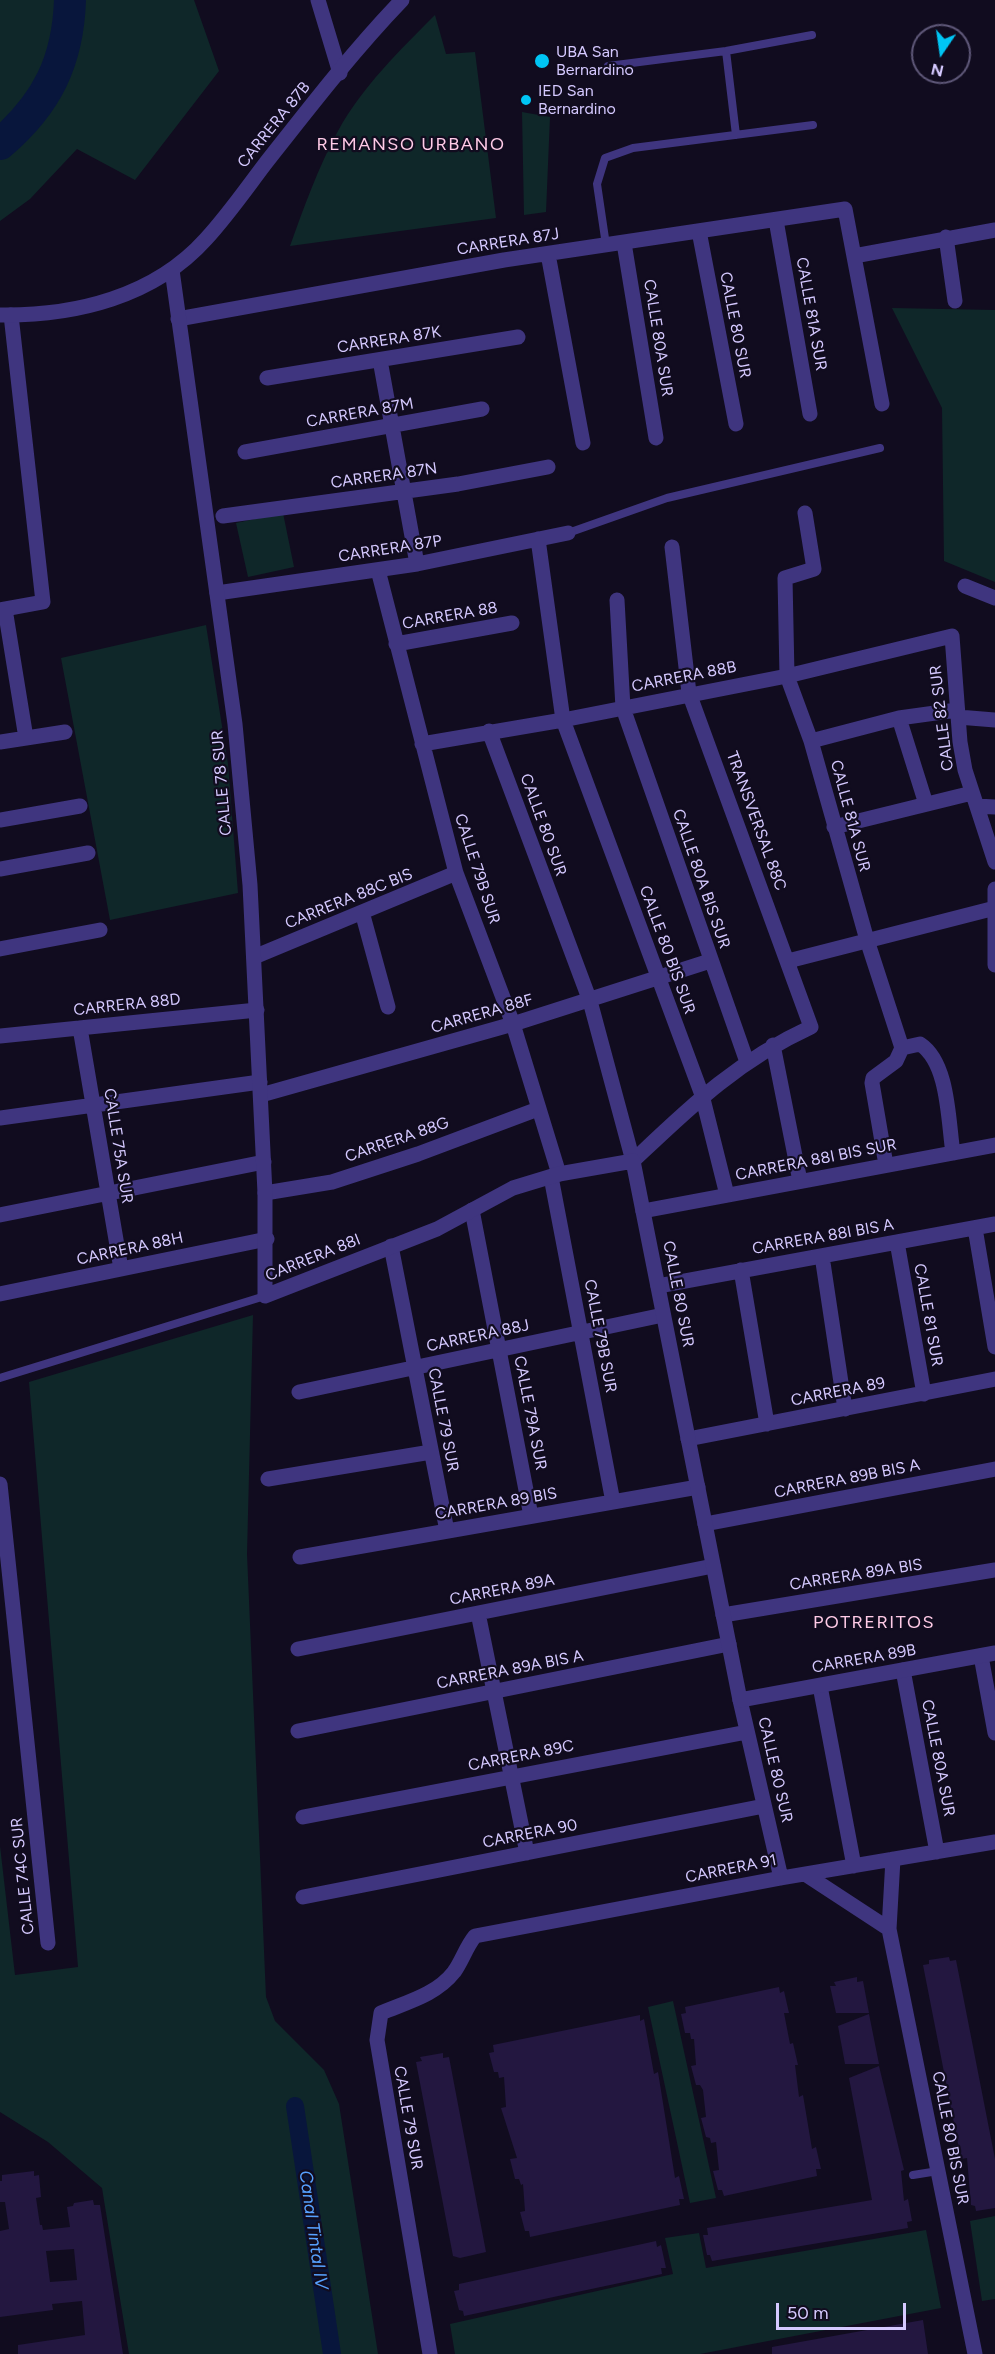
<!DOCTYPE html>
<html>
<head>
<meta charset="utf-8">
<style>
	body { margin:0 }
	#map { position:relative; width:995px; height:2354px; overflow:hidden; background:#110c1f; font-family:Figtree,sans-serif }
	canvas { display:block }
	.north { position:absolute; left:911px; top:24px; width:60px; height:60px; box-sizing:border-box; background:#110c1f; border:2px solid #5f5879; border-radius:50%; rotate:193deg; font-size:16px; font-weight:700; line-height:24px; text-align:center; color:#d5c9ff }
	.north::after { content:''; display:block; margin:auto; width:21px; height:27px; background:#00c5f4; clip-path:polygon(50% 0,100% 100%,50% 72%,0 100%) }
	.scale { position:absolute; left:776px; top:2303px; width:130px; height:27px; box-sizing:border-box; border:3px solid #d5c9ff; border-top:0; padding-left:8px; font-size:18px; line-height:21px; white-space:nowrap; color:#d5c9ff; -webkit-text-stroke:4px #110c1f; paint-order:stroke }
</style>
</head>
<body>
<div id="map">
<canvas width="995" height="2354"></canvas>
<div class="north">N</div>
<div class="scale">50 m</div>
</div>
<script>
const c = document.querySelector('canvas').getContext('2d');
c.lineJoin = 'round';
function paint(path, color) { c.fillStyle = color; c.fill(path, 'evenodd'); }
function strokePath(path, color, width, dash) { c.strokeStyle = color; c.lineWidth = width; c.lineCap = dash ? 'butt' : 'round'; c.setLineDash(dash || []); c.stroke(path); }
function write(font, color, halo, rows, align = 'center') {
  c.font = font + ' Figtree,sans-serif'; c.lineWidth = 4.5; c.setLineDash([]); c.textBaseline = 'middle'; c.strokeStyle = halo; c.fillStyle = color; for (const [text, x, y, turn = 0] of rows) {
    c.save(); c.translate(x, y); c.rotate((+turn || 0) * Math.PI / 180); c.textAlign = isNaN(turn) ? turn : align; if (halo) c.strokeText(text, 0, 0); c.fillText(text, 0, 0); c.restore();
  }
}
paint(new Path2D(`
	M0 0H194L219 71 135 180 77 149 30 199 0 221Z
	M435 15 446 54 475 52 496 218 290 246C304 207 318 168 338 131 362 87 400 50 435 15Z
	M522 112 550 117 546 212 524 215Z
	M892 308 995 310V582L944 561 942 408Z
	M283 513 294 567 248 577 236 523Z
	M206 625 228 764 238 893 110 920 61 658Z
	M253 1315 247 1554 266 1997 275 2021 324 2070 339 2104 378 2354H129L102 2188 48 2142 0 2112V1846L15 1975 78 1967 29 1382Z
	M673 2001 716 2198 690 2203 648 2007Z
	M995 2216V2299L982 2301 970 2221Z
	M926 2230 941 2308 700 2354H455L450 2324 673 2274 665 2238 699 2233 706 2268Z`), '#0f2729');
strokePath(new Path2D(`
	M295 2106 332 2354`), '#08163c', 18);
strokePath(new Path2D(`
	M0 144C47 104 68 61 70 0`), '#08163c', 32);
paint(new Path2D(`
	M949 1957 950 1961 956 1960 995 2159V2208L976 2211 975 2206 971 2205 967 2158 961 2159 923 1965 929 1964V1960Z
	M857 1977V1982L863 1981 869 2013H836L830 1986H836L834 1982Z
	M779 1987 780 1993 784 1991 789 2013H784L790 2044 793 2043 798 2065H795L799 2097 803 2095 812 2149 816 2147 821 2169H816L817 2176 724 2196 722 2190H718L713 2171 719 2170 716 2142 711 2143 710 2138 706 2137 701 2118 706 2117 703 2090 700 2085H696L691 2066 696 2065 694 2039H691L690 2033H685L681 2014 686 2013 685 2007Z
	M869 2014 879 2064H845L838 2026Z
	M640 2015V2021L644 2019 654 2074 658 2072 675 2178 679 2176 684 2199H679L680 2205 530 2237 529 2231H525L520 2212 525 2211 523 2184 521 2185 519 2179H515L510 2159 517 2158 501 2108 506 2107 504 2077 499 2078 498 2072H494L489 2053 494 2052 493 2045Z
	M443 2053V2058L449 2057 486 2252 460 2258 453 2256 416 2062 422 2061 420 2057Z
	M879 2066 904 2170 901 2171 904 2201 908 2199 912 2221 907 2222 908 2228 712 2261 710 2255H707L703 2235H708L707 2228 872 2200 849 2078Z
	M34 2171V2176L39 2175 41 2197 36 2198 40 2225H42L43 2230 70 2227 67 2207 73 2206 74 2203 93 2200 94 2205H100L123 2354H18V2345L85 2335 82 2301 52 2304 53 2310 0 2317V2231L9 2229 5 2202H0V2181H2V2175ZM74 2249 77 2280 50 2282 46 2251Z
	M656 2241 657 2247 661 2245 666 2268H661L662 2274 464 2316 463 2311 459 2310 454 2291 459 2290V2284Z
	M923 2320 928 2354H772V2347Z`), '#231740');
strokePath(new Path2D(`
	M726 51 736 135
	M608 66 726 51 812 35
	M606 245 597 184 605 158 633 148 813 125
	M568 533 667 498 880 448
	M0 1378 265 1296
	M913 2175 938 2171`), '#3f357f', 8);
strokePath(new Path2D(`
	M318 0 340 73
	M776 220 810 414
	M699 231 736 424
	M946 237 955 301
	M624 243 656 438
	M548 254 583 443
	M854 256 995 230
	M178 319 504 260 845 209 882 404
	M380 360 417 564
	M267 378 518 337
	M245 452 482 409
	M805 513 814 569 785 578 787 676 811 741 867 940 902 1048 896 1061 873 1078 872 1083 886 1165
	M223 516 458 484 548 467
	M538 539 563 720 702 1095 727 1195
	M378 570 456 873 513 1024 559 1174
	M965 586 995 598
	M217 593 417 564 568 533
	M617 600 623 708 747 1062
	M5 609 26 738
	M0 610 43 602 11 315
	M396 644 512 623
	M958 717 995 720
	M899 718 926 804
	M489 731 590 1001 633 1161C691 1106 737 1061 811 1027L689 693 672 547
	M811 741 899 718 957 710
	M0 742 65 732
	M422 744 563 720 787 676 952 636 960 742 965 770 995 862
	M977 806 995 807
	M0 820 80 806
	M834 827 972 793
	M0 869 88 853
	M995 889V965
	M362 912 388 1007
	M0 949 100 930
	M254 957 456 873
	M788 961 995 908
	M80 1028 121 1269
	M0 1036 257 1010
	M773 1045 800 1181
	M902 1048 920 1044C949 1063 948 1121 953 1153
	M261 1095 513 1024 710 961
	M0 1118 260 1082
	M551 1177 613 1502
	M265 1193 332 1182 418 1154 538 1109
	M472 1210 531 1516
	M643 1211 995 1145
	M0 1215 264 1162
	M975 1228 995 1347
	M897 1242 924 1394
	M391 1246 447 1531
	M822 1256 845 1409
	M741 1270 767 1424
	M658 1286 995 1224
	M0 1294 267 1239
	M299 1392 663 1315
	M688 1439 995 1379
	M268 1479 431 1452
	M0 1484 48 1943
	M705 1524 995 1469
	M300 1557 698 1487
	M478 1613 527 1853
	M723 1615 995 1570
	M298 1649 713 1566
	M981 1656 995 1733
	M903 1670 937 1852
	M820 1686 854 1866
	M740 1700 781 1878
	M298 1731 729 1644
	M303 1817 747 1732
	M893 1859 889 1929 975 2354
	M805 1874 889 1929
	M303 1897 764 1806
	M430 2354 377 2040 381 2013C407 2002 436 1995 454 1972 462 1961 466 1947 475 1936L781 1878 995 1842`), '#3f357f', 15);
strokePath(new Path2D(`
	M172 270 235 724 250 885 265 1193V1296L437 1229 513 1188 559 1174 633 1161 740 1700 995 1653
	M0 315C75 316 154 297 206 239 228 215 246 189 265 164 309 108 353 51 402 0`), '#3f357f', 15);
for (const [x, y, r, color] of [
	[542,61,8,"#00c5f4"],
	[526,100,6,"#00c5f4"]
]) { const dot = new Path2D(); dot.arc(x, y, r, 0, 2 * Math.PI); c.fillStyle = color; c.fill(dot); strokePath(dot, '#110c1f', 2); }
write('16px', '#d5c9ff', '#110c1f', [
	["UBA San",556,52],
	["Bernardino",556,70],
	["IED San",538,91],
	["Bernardino",538,109]
], 'left');
write('16px', '#d5c9ff', '#110c1f', [
	["CARRERA 87B",274,125,-51],
	["CARRERA 87J",508,242,-9],
	["CALLE 81A SUR",811,314,80],
	["CALLE 80 SUR",735,325,79],
	["CALLE 80A SUR",658,338,81],
	["CARRERA 87K",389,340,-9],
	["CARRERA 87M",360,413,-10],
	["CARRERA 87N",384,476,-8],
	["CARRERA 87P",390,549,-9],
	["CARRERA 88",450,616,-10],
	["CARRERA 88B",684,677,-11],
	["CALLE 82 SUR",942,718,-97],
	["CALLE 78 SUR",222,783,-95],
	["CALLE 81A SUR",850,816,75],
	["TRANSVERSAL 88C",756,821,70],
	["CALLE 80 SUR",543,825,70],
	["CALLE 79B SUR",477,869,72],
	["CALLE 80A BIS SUR",701,879,71],
	["CARRERA 88C BIS",349,899,-22],
	["CALLE 80 BIS SUR",667,950,70],
	["CARRERA 88D",127,1005,-6],
	["CARRERA 88F",482,1014,-16],
	["CARRERA 88G",397,1140,-19],
	["CALLE 75A SUR",118,1146,81],
	["CARRERA 88I BIS SUR",816,1160,-11],
	["CARRERA 88I BIS A",823,1237,-10],
	["CARRERA 88H",130,1249,-12],
	["CARRERA 88I",313,1258,-22],
	["CALLE 80 SUR",678,1294,79],
	["CALLE 81 SUR",928,1315,80],
	["CARRERA 88J",478,1336,-12],
	["CALLE 79B SUR",600,1336,79],
	["CARRERA 89",838,1392,-11],
	["CALLE 79A SUR",530,1413,79],
	["CALLE 79 SUR",443,1420,79],
	["CARRERA 89B BIS A",847,1479,-11],
	["CARRERA 89 BIS",496,1504,-10],
	["CARRERA 89A BIS",856,1575,-9],
	["CARRERA 89A",502,1590,-11],
	["CARRERA 89B",864,1659,-10],
	["CARRERA 89A BIS A",510,1670,-11],
	["CARRERA 89C",521,1756,-11],
	["CALLE 80A SUR",938,1758,79],
	["CALLE 80 SUR",775,1770,77],
	["CARRERA 90",530,1834,-11],
	["CARRERA 91",731,1869,-11],
	["CALLE 74C SUR",23,1876,-96],
	["CALLE 79 SUR",408,2118,80],
	["CALLE 80 BIS SUR",950,2138,79]
]);
c.letterSpacing = '1.5px';
write('18px', '#ffcbe7', '#110c1f', [
	["REMANSO URBANO",411,145],
	["POTRERITOS",874,1623]
]);
c.letterSpacing = '0px';
write('italic 18px', '#57a1ff', '#110c1f', [
	["Canal Tintal IV",313,2230,82]
]);
</script>
</body>
</html>
